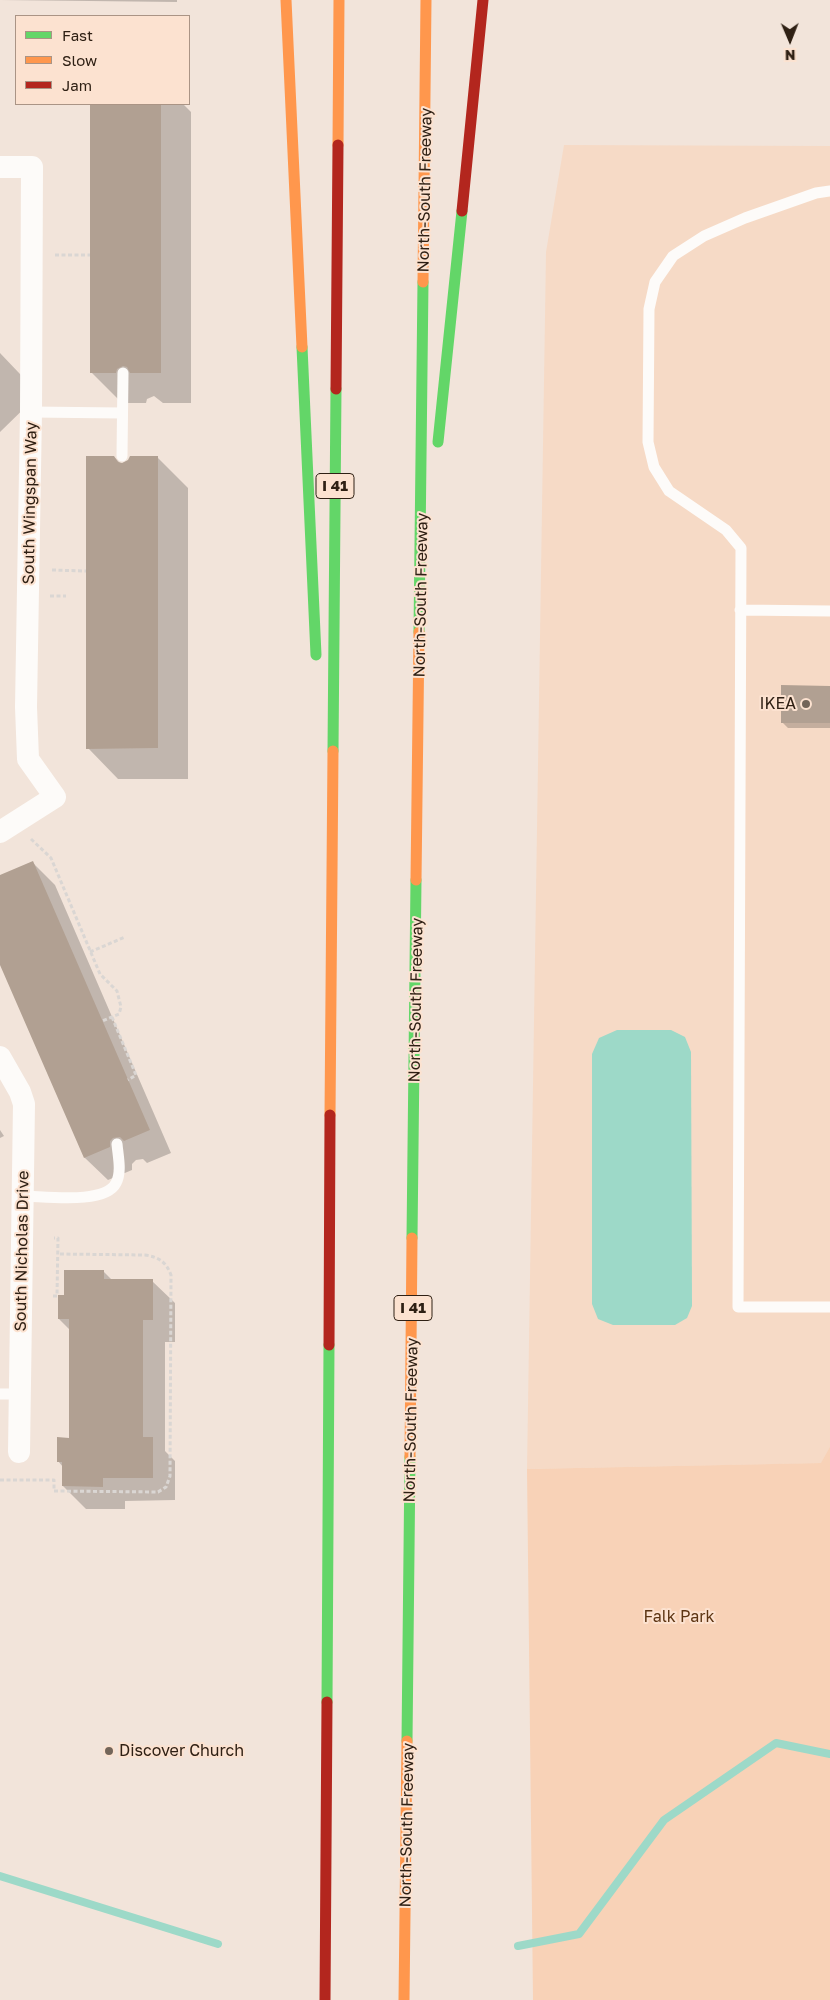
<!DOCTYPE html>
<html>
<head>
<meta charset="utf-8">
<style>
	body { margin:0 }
	#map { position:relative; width:830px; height:2000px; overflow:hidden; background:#f2e4da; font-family:"Golos Text",sans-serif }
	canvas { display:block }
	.legend { position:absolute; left:15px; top:15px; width:175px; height:90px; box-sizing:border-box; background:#fce2d0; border:1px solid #aa9485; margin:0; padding:6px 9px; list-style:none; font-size:15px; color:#2f2014 }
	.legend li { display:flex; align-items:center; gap:10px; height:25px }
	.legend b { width:25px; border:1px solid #aa9485 }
	.north { position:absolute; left:765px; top:15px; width:50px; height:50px; -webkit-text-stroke:4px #fce2d0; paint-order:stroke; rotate:179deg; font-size:14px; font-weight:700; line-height:20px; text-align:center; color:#2f2014 }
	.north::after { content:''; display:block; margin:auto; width:18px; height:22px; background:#2f2014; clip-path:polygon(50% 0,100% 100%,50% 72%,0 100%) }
</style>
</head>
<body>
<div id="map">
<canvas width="830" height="2000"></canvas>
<ul class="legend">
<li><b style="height:6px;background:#63d668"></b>Fast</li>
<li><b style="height:6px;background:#ff974d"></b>Slow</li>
<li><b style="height:6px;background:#b3261e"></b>Jam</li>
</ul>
<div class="north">N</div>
</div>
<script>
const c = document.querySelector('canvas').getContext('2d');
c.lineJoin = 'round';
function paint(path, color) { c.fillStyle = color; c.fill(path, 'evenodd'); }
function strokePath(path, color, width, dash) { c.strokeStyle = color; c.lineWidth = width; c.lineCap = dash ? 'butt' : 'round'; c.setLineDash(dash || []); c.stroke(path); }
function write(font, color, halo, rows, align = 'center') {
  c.font = font + ' "Golos Text",sans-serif'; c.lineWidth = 4; c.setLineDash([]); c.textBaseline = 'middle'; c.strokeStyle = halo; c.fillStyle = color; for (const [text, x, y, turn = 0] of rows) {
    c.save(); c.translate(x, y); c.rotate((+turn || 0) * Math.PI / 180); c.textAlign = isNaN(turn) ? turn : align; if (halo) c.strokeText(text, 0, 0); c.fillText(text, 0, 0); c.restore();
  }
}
paint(new Path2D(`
	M564 145 830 146V1463L527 1469 546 252Z`), '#f6dac6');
paint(new Path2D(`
	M830 1447V2000H533L527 1469 821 1463Z`), '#f8d2b7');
paint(new Path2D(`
	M617 1030H671L685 1037 691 1052 692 1306 687 1318 675 1325H613L598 1319 592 1304V1054L599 1038Z`), '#9dd9c8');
paint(new Path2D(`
	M0 0H177V2Z
	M91 104H183L191 112V403H163L154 396 147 399 146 403H122L91 372Z
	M0 353 39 394 0 432Z
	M114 457 122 465 157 457 188 488V779H118L88 748Z
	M830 687V728H788L782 722Z
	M32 862 55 885 171 1153 147 1163 143 1159 136 1160 132 1164V1170L108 1180 85 1158 0 961V876Z
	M0 1130 4 1136 0 1138Z
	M104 1272 112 1280 152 1281 175 1303V1342H165V1451L175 1461V1500L125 1501V1509H86L63 1486V1467L58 1461 70 1439V1330L59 1319 65 1296Z`), '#0003');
strokePath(new Path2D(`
	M0 1876 218 1944
	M518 1946 579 1934 664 1820 776 1743 830 1754`), '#9dd9c8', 8);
paint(new Path2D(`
	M90 104H161V373H130L127 367 123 366 117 369 116 373H90Z
	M86 456H114L118 462 122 463 128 460 130 456H158V748L86 749Z
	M781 685 830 686V723H781Z
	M33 861 150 1130 124 1141 120 1137 113 1138 110 1141V1147L84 1158 0 965V875Z
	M64 1270H104V1279H153V1320H143V1437H153V1478H103V1487L62 1486V1462H57V1437L69 1438V1319H58V1295H64Z`), '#b1a092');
strokePath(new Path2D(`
	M55 255H90
	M52 570 86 571
	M50 596H66
	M31 839 51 858 100 974 117 991 121 1007 119 1014 102 1021
	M90 952 125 937
	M112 1017 136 1075 128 1080
	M53 1296H57L58 1238H54
	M0 1480H54V1491L158 1492 166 1487 170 1476 171 1275C166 1262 159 1257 145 1255L58 1254`), '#dad6d3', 3, [4, 2.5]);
strokePath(new Path2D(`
	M830 191 816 193 745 218 704 236 673 256 655 282 649 309 648 442 654 467 669 491 726 530 741 548 738 1307H830
	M31 412 122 413
	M122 456 123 373
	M740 610 830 611
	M22 1196C44 1196 105 1205 116 1183 122 1172 118 1156 117 1144
	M0 1394H20`), '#fdfbf9', 11);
strokePath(new Path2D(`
	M0 167H32L31 412 26 707 28 759 55 797 0 832
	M0 1057 20 1092 24 1104 19 1452`), '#fdfbf9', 22);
strokePath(new Path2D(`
	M302 347 316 655
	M438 442 462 211
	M419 632 423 282
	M333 751 336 389
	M412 1238 416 880
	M327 1702 329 1345
	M407 1741 410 1457`), '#63d668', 11);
strokePath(new Path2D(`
	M286 0 302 347
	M338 145 339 0
	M423 282 426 0
	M416 880 419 632
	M330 1115 333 751
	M410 1457 412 1238
	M404 2000 407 1741`), '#ff974d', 11);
strokePath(new Path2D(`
	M462 211 483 0
	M336 389 338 145
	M329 1345 330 1115
	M325 2000 327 1702`), '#b3261e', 11);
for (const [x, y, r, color] of [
	[806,704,5,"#736559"],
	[109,1751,5,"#736559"]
]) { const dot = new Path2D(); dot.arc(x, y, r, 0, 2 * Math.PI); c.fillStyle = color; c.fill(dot); strokePath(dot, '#fce2d0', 2); }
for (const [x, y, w] of [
	[335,486,38],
	[413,1308,38]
]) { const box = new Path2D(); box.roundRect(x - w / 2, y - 12.5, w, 25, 4); c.fillStyle = '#fce2d0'; c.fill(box); strokePath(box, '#2f2014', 1); }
write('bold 15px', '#2f2014', null, [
	["I 41",335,486],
	["I 41",413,1308]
]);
write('16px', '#2f2014', '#fce2d0', [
	["North-South Freeway",425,190,-89],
	["South Wingspan Way",30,503,-89],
	["North-South Freeway",421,595,-89],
	["North-South Freeway",416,1000,-89],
	["South Nicholas Drive",22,1251,-89],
	["North-South Freeway",411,1420,-89],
	["North-South Freeway",407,1825,-89]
]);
write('16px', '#2f2014', '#fce2d0', [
	["IKEA",796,704],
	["Discover Church",119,1751,"left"]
], 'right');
write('16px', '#5d3513', '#fce2d0', [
	["Falk Park",679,1617]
]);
</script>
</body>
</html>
